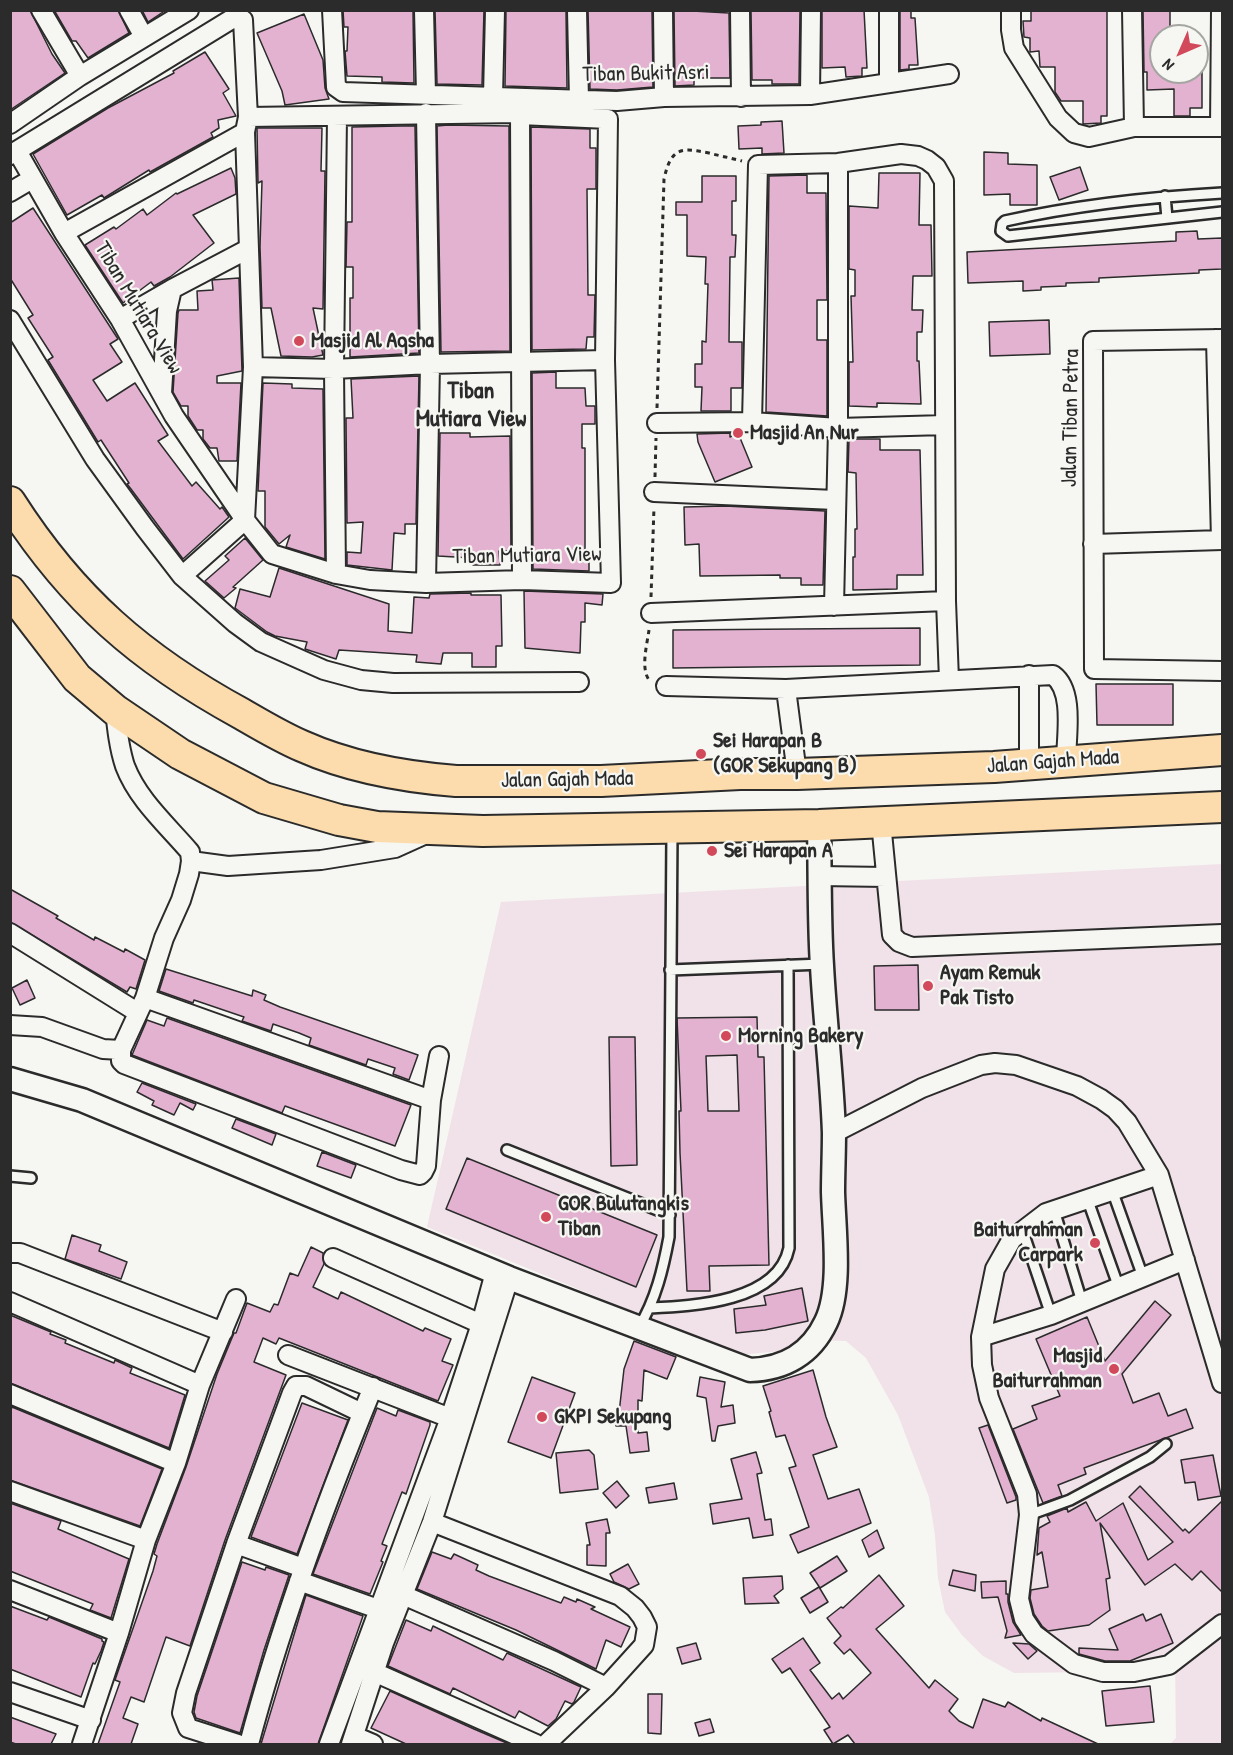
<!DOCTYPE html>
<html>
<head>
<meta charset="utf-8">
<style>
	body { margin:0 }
	#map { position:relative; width:1233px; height:1755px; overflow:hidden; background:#f6f6f2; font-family:"Patrick Hand",sans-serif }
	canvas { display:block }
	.frame { position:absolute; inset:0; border:12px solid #2b2b2b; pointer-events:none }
	.north { position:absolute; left:1149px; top:24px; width:60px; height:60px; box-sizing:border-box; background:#f6f6f2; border:2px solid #a5a5a2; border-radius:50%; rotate:225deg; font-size:16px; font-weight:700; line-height:24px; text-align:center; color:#2b2b2b }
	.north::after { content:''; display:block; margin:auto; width:21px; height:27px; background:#d1495b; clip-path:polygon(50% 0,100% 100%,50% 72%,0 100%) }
</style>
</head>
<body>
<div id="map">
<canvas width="1233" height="1755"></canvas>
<div class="frame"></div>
<div class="north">N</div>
</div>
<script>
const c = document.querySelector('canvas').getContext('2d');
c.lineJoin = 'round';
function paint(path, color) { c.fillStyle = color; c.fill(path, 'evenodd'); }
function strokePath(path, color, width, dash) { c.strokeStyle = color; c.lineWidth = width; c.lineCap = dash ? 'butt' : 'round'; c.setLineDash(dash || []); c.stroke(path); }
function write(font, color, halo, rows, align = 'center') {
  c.font = font + ' "Patrick Hand",sans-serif'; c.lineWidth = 4.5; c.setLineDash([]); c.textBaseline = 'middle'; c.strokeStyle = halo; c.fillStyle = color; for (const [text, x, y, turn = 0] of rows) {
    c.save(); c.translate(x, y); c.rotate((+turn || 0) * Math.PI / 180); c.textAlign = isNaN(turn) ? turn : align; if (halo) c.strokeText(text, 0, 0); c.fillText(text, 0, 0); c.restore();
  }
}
paint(new Path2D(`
	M1222 864V1744H1170L1176 1738 1175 1660 1088 1672 1014 1673 983 1656 962 1635 945 1612 938 1578 935 1535 929 1497 898 1415 866 1358 846 1341 813 1340 791 1350 739 1355 427 1227 501 902Z`), '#f0e2e8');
const building = new Path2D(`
	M10 10H30L52 54 65 73 10 110Z
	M54 10H118L129 33 88 58 76 41H72Z
	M142 10H166L148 22Z
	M343 10H413L414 83 382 82V77L347 76 345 51H347L348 27H344Z
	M435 10H484L482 85 437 84Z
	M506 10H566L567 88 505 86Z
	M588 10H652L653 87 617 90 590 89Z
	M674 10 729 13 730 78H694V85L675 86Z
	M751 10H800L799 84H772V80H752Z
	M822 10H864L867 68H862V76L846 77 845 67 822 68Z
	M900 10H911V18H915L918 65H909V69L900 70Z
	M1031 10H1107V116H1101V123L1083 124V101H1061L1055 92V67H1040L1039 51 1030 52V38L1024 37 1023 21H1031Z
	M1143 10H1170V36H1161V72H1202V108H1190V116H1174V89L1147 90V72H1144Z
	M304 14 323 60 325 88 329 99 285 105 282 91 257 33Z
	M205 52 229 89 223 93 236 116 218 120 219 128 211 133 213 137 150 172 149 170 104 198 102 195 67 215 33 154 108 108 174 73 173 71Z
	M782 121 784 153 762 154V148L739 149 738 126 761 125V122Z
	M448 125 509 126 510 351 441 352 437 126Z
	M401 126H415L419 353 350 357V298H353V267H346L347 222H352V127Z
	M531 127 590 129V148H596V189H587L588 295H595L594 337H587L586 349 532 350Z
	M257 128H322L321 171H325L323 309 313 308 323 355 312 357 281 356 271 308H262L260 247 262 181 258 183Z
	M984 152 1008 153V164L1037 165V205H1010V194L984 195Z
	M1080 167 1088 190 1059 200 1050 177Z
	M231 168 235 178 236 194 193 215 214 243 170 277 154 286 151 282 123 303 85 245 114 227 116 229 143 209 147 215 176 193 177 194Z
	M879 173H920L919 225H931L932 276H913L912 310H923L922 332H917V361H919L921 404 877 403V407L849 406V362H853L851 296H855V270L849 269V206L878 208Z
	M807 175V193H826L827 300H817V340H827V416L766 412 769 176Z
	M702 176H736V201H732V235H736L735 257H730L729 342H742V388H731V411H701L702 387H695V364H702V341L706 342 708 284H705L706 257 687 256V215H676V202H702Z
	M33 208 118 339 110 344 122 362 93 380 107 401 135 383 168 435 158 441 192 486 196 482 220 509 222 507 229 517 183 559 131 489 127 484 129 483 101 440 98 442 48 360 53 357 28 318 33 315 10 278V223Z
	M1197 231 1198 239 1222 238V269L1199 270V273L1099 278V282L1066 283V286L1041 287V290L1023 291V281L968 283 967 252 1176 241V232Z
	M239 278 242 371 217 376V383H241L237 461H219L217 448H210L203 439V430H197L188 416V406H181L173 392 178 313 179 310H198L197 291 213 290 212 280Z
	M1049 320 1050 354 990 356 989 322Z
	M556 372V388H585L586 406H595V424H582V448H585V553H589V571L533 569 532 373Z
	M419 376 416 524H405V534L394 533 392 570 347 565V552L361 553 363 522 347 523 346 418H353L351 379Z
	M263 383 292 384V388L323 389 325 559 286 547 290 535 279 544 265 527V491H258Z
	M440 433H470V437L510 436 511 551H499L500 565H473L472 558 438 556Z
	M730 433V437L738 433 752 467 715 482 698 442 697 434Z
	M849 439H880V450H920L923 575H897V589L853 590V557H855V529H857L856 473 848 472Z
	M725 506 825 511 823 585H801V578H780V575L700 576 699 544 685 545 684 507Z
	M245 538 263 560 233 587 236 588 224 598 205 581 229 560 225 556Z
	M279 568 389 604 388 631 412 633 414 597 429 598 430 594 471 593V595H501L502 646H496V667H472V653H443L441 664 416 662 417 655 339 650 336 659 305 649 307 642 275 636 267 632 235 608 240 589 270 597Z
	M524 591 603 594 602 605 585 603V622H581L580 653 525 648Z
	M920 628V665L673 668V630Z
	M1096 684H1173V725H1097Z
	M10 889 58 916 56 918 94 940 95 937 124 952 125 949 145 960 136 989 130 987 127 992 10 922Z
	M918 965 919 1010H875L874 966Z
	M166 969 252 996 253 990 266 995 264 1000 280 1007 418 1055 409 1080 393 1074 395 1068 368 1059 366 1065 309 1045 311 1038 299 1033 273 1024 271 1031 242 1021 244 1017 194 1000 193 1003 159 991Z
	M27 980 35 998 20 1005 12 988Z
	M757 1017 758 1057H764L769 1265 709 1266 710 1291H687L680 1153 679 1111H681L677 1018ZM737 1055 739 1111H708L706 1056Z
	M167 1018 411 1105 395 1146 285 1106 282 1113 132 1055 147 1020 164 1026Z
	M609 1037H635L637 1165 611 1166Z
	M142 1083 196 1104 193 1110 180 1103 174 1115 152 1105 154 1101 137 1092Z
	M236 1119 276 1134 272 1145 232 1128Z
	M322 1152 356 1165 351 1178 317 1166Z
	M467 1158 657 1235 636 1287 446 1209Z
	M72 1235 101 1245 99 1251 127 1262 121 1279 65 1259Z
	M311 1247 323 1253 324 1264 313 1287 338 1299 341 1292 423 1331 425 1328 451 1339 442 1361 453 1365 438 1401 279 1338 276 1344 263 1338 254 1362 286 1375 225 1540 190 1646 166 1637 144 1702 131 1697 123 1718 138 1724 131 1744H98L120 1682 115 1680 153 1571 157 1556 154 1554 157 1544 186 1467 217 1374 234 1333H236L247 1303 270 1312 274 1304 278 1305 290 1273 298 1276Z
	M802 1288 808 1321 765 1330 736 1333 734 1309 766 1305 764 1296Z
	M1155 1301 1171 1315 1122 1374 1133 1403 1159 1393 1168 1416 1186 1409 1193 1428 1084 1468 1086 1474 1058 1485 1062 1496 1043 1503 1013 1429 1037 1419 1032 1406 1060 1396 1036 1339 1087 1317 1105 1361Z
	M10 1315 51 1332 50 1334 66 1340 65 1343 114 1363 115 1360 132 1368 130 1373 185 1395 169 1448 10 1383Z
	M634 1341 676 1357 667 1379 644 1370 642 1401 638 1400V1433L647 1432 649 1451 630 1453 626 1426H616V1413H619L624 1369Z
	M813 1370 826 1417 837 1447 813 1455 828 1499 859 1489 871 1523 798 1553 790 1535 809 1527 789 1468 796 1466 785 1435 776 1437 769 1412 771 1411 763 1386Z
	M532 1377 575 1393 551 1458 508 1442Z
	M700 1377 725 1382 721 1407 733 1405 735 1423 718 1426 715 1441H712L706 1398 697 1396Z
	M302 1403 348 1420 297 1554 251 1537Z
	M12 1407 162 1469 140 1526 10 1480V1412Z
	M377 1408 396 1416 398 1410 430 1422V1425L406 1494 402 1492 382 1544 387 1546 381 1561 383 1562 370 1594 313 1574Z
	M988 1425 1016 1497V1500L1007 1503 979 1428Z
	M589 1450 594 1455 598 1489 560 1493 556 1453Z
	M756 1452 762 1473 757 1474 765 1520 771 1519 773 1535 753 1538 749 1518 713 1524 710 1504 742 1499 731 1459Z
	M1213 1455 1221 1496 1198 1500 1195 1482 1185 1483 1181 1460Z
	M617 1481 629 1496 616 1508 603 1493Z
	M674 1483 677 1499 649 1503 646 1488Z
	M1140 1486 1183 1531 1185 1529 1189 1533 1222 1501V1592L1201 1571 1192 1580 1175 1564 1145 1585 1100 1523 1110 1578 1106 1579 1110 1610 1089 1625 1048 1631 1042 1626 1034 1614 1030 1598 1031 1590 1048 1587 1042 1552 1037 1555 1039 1528 1050 1522 1047 1516 1067 1508 1068 1512 1086 1502 1096 1521 1123 1503 1148 1560 1173 1542 1129 1497Z
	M10 1503 61 1521 58 1529 129 1559 111 1618 90 1610 93 1604 10 1571Z
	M607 1519 610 1533H606V1566L587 1565V1545H590L586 1523Z
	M877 1530 884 1548 869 1557 862 1540Z
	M432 1552 451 1559 454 1554 478 1565 476 1570 489 1576 561 1603 564 1597 576 1602 577 1599 595 1607 591 1609 630 1627 621 1647 606 1640 596 1669 516 1630 417 1589Z
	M837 1556 847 1571 820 1588 810 1573Z
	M242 1562 265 1570 266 1567 289 1575 264 1650 240 1733 196 1718 194 1712 197 1696Z
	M628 1564 639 1584 629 1589 614 1582 610 1574Z
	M953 1570 976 1575 975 1591 949 1585Z
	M879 1575 904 1606 876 1629 929 1688 935 1680 958 1699 949 1711 959 1721 973 1728 983 1699 1005 1707 1008 1702 1041 1721 1042 1718 1098 1744H855L848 1735 833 1744 824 1730 830 1727 790 1668 782 1673 772 1659 803 1638 820 1663 810 1670 832 1699 839 1693 843 1699 871 1673 850 1649 844 1654 834 1643 841 1636 827 1618 841 1607 843 1608Z
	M782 1576 783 1589 774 1596 779 1603 745 1604 743 1578Z
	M1006 1581V1594H1008V1602L1013 1622 1021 1635 1005 1638 1007 1631 998 1597 982 1598 981 1582Z
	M819 1587 828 1602 810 1613 801 1598Z
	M306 1595 363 1616 318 1744H261Z
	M10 1606 47 1620 49 1617 102 1639V1641L104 1642 101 1651 95 1664 93 1663 81 1697 10 1669Z
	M1143 1614 1146 1621 1161 1614 1173 1643 1130 1661H1105L1079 1654V1648L1118 1650 1109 1629Z
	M406 1620 431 1631 433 1626 503 1660 507 1653 581 1687 574 1702 572 1704 565 1701 556 1719 548 1726 519 1711 515 1718 453 1688 450 1694 388 1666Z
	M696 1643 701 1659 682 1664 677 1648Z
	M1013 1643 1029 1644 1037 1651 1028 1659Z
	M1150 1686 1154 1722 1106 1726 1102 1691Z
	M390 1691 474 1729 509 1744H406L371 1728Z
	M648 1694H662L661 1734 648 1733Z
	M10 1717 56 1734 51 1744H16L10 1742Z
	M710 1719 714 1732 699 1736 695 1723Z`);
paint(building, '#e3b2d1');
strokePath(building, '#2b2b2b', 1.5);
const service = new Path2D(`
	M1222 193C1149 197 1077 205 1005 221L1002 224 1001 231 1008 236 1222 212
	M1165 196 1167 218
	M670 970 822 964
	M507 1150 670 1215
	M10 1176 31 1178
	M1112 1190 1143 1277
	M1087 1198 1119 1288
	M1054 1210 1082 1302
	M1022 1229 1051 1315
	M650 1308C694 1306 778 1302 789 1248L788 965
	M639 1327C656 1299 663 1269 669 1237L672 831
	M1029 1515 1070 1500 1150 1457 1166 1444`);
const minor = new Path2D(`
	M41 10 80 76
	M129 10 144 37
	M332 10 336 87 343 92 617 101 664 97 810 95 949 74
	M424 10 426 94
	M577 10 579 100
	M663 10 664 97
	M740 10 741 97
	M889 10V83
	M1011 10V30L1014 48 1058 118 1074 133 1089 137 1134 127H1222
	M1132 10 1134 127
	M810 95 811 10
	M493 97 495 10
	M426 113 430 364 426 583
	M248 117 518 113 520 115 522 580
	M10 124 80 76 189 10
	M1220 127 1221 10
	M17 151 64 233 120 319 174 416 245 520 272 554 336 574 370 580 426 583 522 580 611 583 605 360 608 119 520 115
	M10 155 235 17H239L243 20 248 117 245 132 253 367 245 520 182 576
	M10 192 32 179
	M64 233 245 132
	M120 319 172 289
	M10 320 95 459 145 528 182 576 235 623 261 642 324 670 361 680 393 683 579 682
	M1216 339 1221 540
	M1222 339 1093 341 1094 669 1222 671
	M253 367 334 369 430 364 605 360
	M162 393 167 311 172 289 248 249
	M752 422 758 165 838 163 901 154 918 156 927 160 936 167 944 181 946 601 949 680
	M657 423 752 422 838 428 945 425
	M654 492 835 500
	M1093 544 1222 540
	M336 574 334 369 337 116
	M834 606 838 428V163
	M651 613 946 601
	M1029 675V764
	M666 686 786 689 1053 675C1075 691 1066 737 1066 762
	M786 689 797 774
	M115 710C117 729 119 748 125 766 138 800 167 825 190 852L191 861 189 874 181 900 164 938 145 998 121 1050V1061L124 1064 401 1170 420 1175 423 1172 426 1166 431 1100 439 1056
	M881 822 892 935 899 942 912 947 1222 934
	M191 861 228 866 321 860 395 848 426 834
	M820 876 886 877
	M10 933 137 1012
	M145 998 431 1100
	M10 1025 42 1027 103 1049 121 1050
	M834 1133 922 1088 981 1065 995 1063 1016 1065 1077 1086 1101 1099 1115 1109 1127 1122 1159 1175 1222 1383
	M1159 1175 1046 1213 1012 1239 995 1269 981 1337 982 1365 989 1398 1027 1494 1029 1515 1019 1599 1024 1619 1034 1634 1074 1664 1103 1672H1134L1169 1665 1222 1624
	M10 1253H20L223 1332
	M333 1258 481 1324
	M10 1302 200 1385
	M981 1337 1051 1315 1185 1260
	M288 1355 450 1418
	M10 1394 176 1463
	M10 1491 146 1540
	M432 1522 620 1596 635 1608 642 1617 647 1627 644 1645 606 1687 546 1744
	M236 1544 303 1568
	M299 1581 378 1609
	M10 1590 119 1633
	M403 1595 554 1661 606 1687
	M374 1672 536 1744
	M10 1692 91 1720
	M354 1736 373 1744
	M82 1744 119 1633 146 1540 176 1463 200 1385 236 1299
	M238 1744 188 1728 182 1713 186 1693 236 1544 292 1393 296 1386H306L362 1413
	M249 1744C281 1623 325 1504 373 1387
	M329 1744 450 1418 481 1324 495 1272
	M351 1744 384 1643 432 1522 509 1278`);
const tertiary = new Path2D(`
	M10 1079 82 1100 509 1278 750 1370C784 1369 811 1354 826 1322 842 1289 834 1230 833 1192 833 1173 834 1153 834 1133 832 1077 825 1022 822 966 819 919 820 872 819 825`);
const trunk = new Path2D(`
	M10 502C72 599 141 659 242 714 261 725 281 737 302 746 349 767 405 777 456 781H601L740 774H797L994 767 1222 750
	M10 591 77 678 115 710 180 754 264 798 339 820 377 827 483 831 819 825 1222 807`);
strokePath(service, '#2b2b2b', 14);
strokePath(minor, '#2b2b2b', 22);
strokePath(tertiary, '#2b2b2b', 27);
strokePath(trunk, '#2b2b2b', 34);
strokePath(new Path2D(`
	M657 408 664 179C671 148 680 147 709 153 720 156 731 158 742 161
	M655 477 656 438
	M651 597 654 507
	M649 630C647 645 640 670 650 681`), '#2b2b2b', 3, [4.5, 4.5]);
strokePath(service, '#f6f6f2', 9);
strokePath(minor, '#f6f6f2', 18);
strokePath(tertiary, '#f6f6f2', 22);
strokePath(trunk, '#fcdcac', 30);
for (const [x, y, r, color] of [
	[299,341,6,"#d1495b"],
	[738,433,6,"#d1495b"],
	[701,754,6,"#d1495b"],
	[712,851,6,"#d1495b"],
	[928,986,6,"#d1495b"],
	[726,1036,6,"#d1495b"],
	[546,1217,6,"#d1495b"],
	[1095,1243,6,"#d1495b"],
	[1114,1369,6,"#d1495b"],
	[542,1417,6,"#d1495b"]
]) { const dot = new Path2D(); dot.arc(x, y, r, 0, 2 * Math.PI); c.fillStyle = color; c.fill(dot); strokePath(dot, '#f6f6f2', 2); }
write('22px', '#2b2b2b', '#f6f6f2', [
	["Tiban Bukit Asri",646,74,-1],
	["Tiban Mutiara View",138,308,59],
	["Jalan Tiban Petra",1071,418,-89],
	["Tiban Mutiara View",527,556,-1],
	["Jalan Gajah Mada",1053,762,-4],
	["Jalan Gajah Mada",567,780,-1]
]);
write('bold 22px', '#2b2b2b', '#f6f6f2', [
	["Masjid Al Aqsha",311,341],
	["Masjid An Nur",750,433],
	["Sei Harapan B",713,741],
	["(GOR Sekupang B)",713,766],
	["Sei Harapan A",724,851],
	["Ayam Remuk",940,973],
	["Pak Tisto",940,998],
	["Morning Bakery",738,1036],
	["GOR Bulutangkis",558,1204],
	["Tiban",558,1229],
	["Baiturrahman",1083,1230,"right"],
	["Carpark",1083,1255,"right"],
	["Masjid",1102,1356,"right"],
	["Baiturrahman",1102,1381,"right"],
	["GKPI Sekupang",554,1417]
], 'left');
write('bold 24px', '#2b2b2b', '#f6f6f2', [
	["Tiban",471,392],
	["Mutiara View",471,420]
]);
</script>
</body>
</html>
